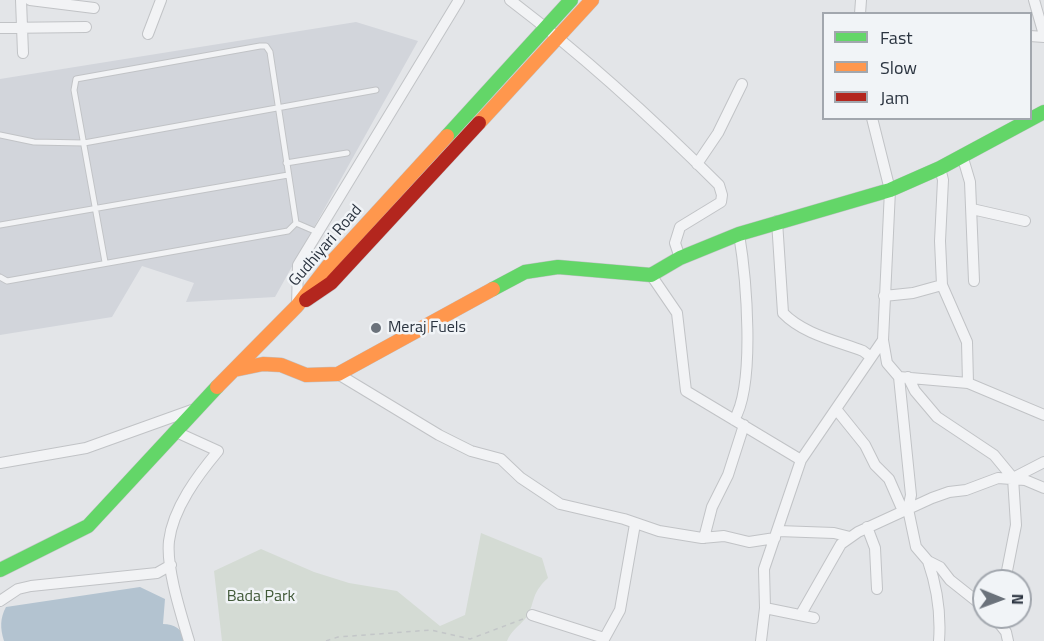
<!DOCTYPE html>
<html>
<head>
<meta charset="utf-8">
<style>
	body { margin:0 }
	#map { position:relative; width:1044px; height:641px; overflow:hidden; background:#e3e5e8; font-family:"Titillium Web",sans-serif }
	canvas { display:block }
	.legend { position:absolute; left:822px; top:12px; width:210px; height:108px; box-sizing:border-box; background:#f1f4f7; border:2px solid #a2a7ae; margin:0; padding:8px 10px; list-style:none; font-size:18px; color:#2b3440 }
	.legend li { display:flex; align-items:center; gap:12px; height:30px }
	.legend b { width:30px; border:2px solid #a2a7ae }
	.north { position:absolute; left:972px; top:569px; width:60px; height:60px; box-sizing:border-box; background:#f1f4f7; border:2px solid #a2a7ae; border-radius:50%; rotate:91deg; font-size:16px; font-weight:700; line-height:24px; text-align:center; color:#2b3440 }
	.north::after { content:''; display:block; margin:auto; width:21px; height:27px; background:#6b727b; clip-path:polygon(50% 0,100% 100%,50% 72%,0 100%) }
</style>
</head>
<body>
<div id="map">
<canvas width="1044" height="641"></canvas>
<ul class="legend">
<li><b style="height:8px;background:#63d668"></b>Fast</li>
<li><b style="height:8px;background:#ff974d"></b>Slow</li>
<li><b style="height:8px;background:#b3261e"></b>Jam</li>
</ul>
<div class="north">N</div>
</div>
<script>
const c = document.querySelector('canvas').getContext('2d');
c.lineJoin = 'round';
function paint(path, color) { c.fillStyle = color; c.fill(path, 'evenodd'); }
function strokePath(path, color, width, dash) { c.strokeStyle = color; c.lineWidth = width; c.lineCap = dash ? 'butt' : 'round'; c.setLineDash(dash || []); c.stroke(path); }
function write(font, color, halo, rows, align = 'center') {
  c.font = font + ' "Titillium Web",sans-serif'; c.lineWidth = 5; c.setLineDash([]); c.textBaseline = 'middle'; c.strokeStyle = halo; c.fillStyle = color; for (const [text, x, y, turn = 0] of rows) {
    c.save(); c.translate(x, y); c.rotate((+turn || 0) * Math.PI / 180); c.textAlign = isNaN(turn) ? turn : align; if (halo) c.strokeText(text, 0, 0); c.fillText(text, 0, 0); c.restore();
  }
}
paint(new Path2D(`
	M356 22 418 41 275 297 186 302 194 283 142 266 112 317 0 335V79Z`), '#d2d5db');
paint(new Path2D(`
	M481 533 542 558 548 578C529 595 536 605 525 619 518 627 511 631 507 641H222L214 571 261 549 314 572 349 583 397 591 440 626 465 615Z`), '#d4dbd4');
paint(new Path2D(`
	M140 587 165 599 163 624C174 624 183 629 185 641H4C0 628 0 618 6 607Z`), '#b3c3d0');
const lane = new Path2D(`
	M0 135 34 142 84 143 376 90
	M286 163 347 153
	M0 225 288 175
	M105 262 74 90 76 79 260 46H266L270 52 296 223 317 232
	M0 277 7 281 288 231 296 223`);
const street = new Path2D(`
	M21 0 23 53
	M30 0 94 8
	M510 0C584 56 654 120 719 185L722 195 721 202 680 227 675 243 680 258
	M1034 0 1044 35
	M860 14 861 0
	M0 28 86 27
	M148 34 161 0
	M1030 36 1044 37
	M962 155 970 182 974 281
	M697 164 718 133 742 84
	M972 209 1025 221
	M777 221 783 313C803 334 837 341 863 351L871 357
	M651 275 677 313 686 391 801 460
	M942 285 967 342 968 383
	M884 296 913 293 942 285 940 241 943 180 940 168
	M297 306 298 265 459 0
	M883 340 887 363 899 377 968 383 1044 415
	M338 374 439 435 471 451 501 459 521 478 560 504 624 519 659 531 702 538 724 536 749 542 775 538
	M899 377 911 495 908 509 916 547 928 561 940 567 950 580 984 607
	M908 377 915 391 937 417 994 455 1013 478 1016 525 1005 581
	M836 409 865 445 875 465 889 479 903 511
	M734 420C756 384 746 276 739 234
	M174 431 218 451C198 475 173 508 169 541 166 568 181 614 189 641
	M0 463 86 448 192 410
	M1013 478 1044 462
	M867 527 875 548 877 589
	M778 531 834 533 850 537
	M704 538 712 507 728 475 744 425
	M928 561C937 587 941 614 939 641
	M0 601 18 589 31 586 157 573 171 565
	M765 608 814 618
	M801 614 841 544 858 532 932 498 949 492 966 490 998 478 1025 480 1044 488
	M532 615 604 638
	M994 617 1006 632 1008 641
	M603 641 620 610 635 524
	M761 641 765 608 764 569 801 460 883 340 890 190 872 118`);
const fast = new Path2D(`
	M447 136 571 0
	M493 289 525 272 558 267 651 275 680 258 739 234 890 190 940 168 1044 112
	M0 570 88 526 217 387`);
const slow = new Path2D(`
	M479 123 592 0
	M234 370 263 364 281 365 306 375 338 374 493 289
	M217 387 297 306 328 266 447 136`);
const jam = new Path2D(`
	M306 300 331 283 479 123`);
strokePath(lane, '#c1c3c6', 7);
strokePath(street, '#c1c3c6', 12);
strokePath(fast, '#c1c3c6', 15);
strokePath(slow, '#c1c3c6', 15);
strokePath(jam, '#c1c3c6', 15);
strokePath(new Path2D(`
	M326 641 338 637 431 630 470 639 523 619`), '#c3c6c8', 1.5, [4.5, 4.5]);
strokePath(lane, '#f2f3f5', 5);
strokePath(street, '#f2f3f5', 10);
strokePath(fast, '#63d668', 14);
strokePath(slow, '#ff974d', 14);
strokePath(jam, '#b3261e', 14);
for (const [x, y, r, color] of [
	[376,328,6,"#6b727b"]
]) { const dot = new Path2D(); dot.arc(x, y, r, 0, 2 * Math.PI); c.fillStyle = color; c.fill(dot); strokePath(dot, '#f1f4f7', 2); }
write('16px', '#2b3440', '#f1f4f7', [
	["Gudhiyari Road",326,246,-49]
]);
write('16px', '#2b3440', '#f1f4f7', [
	["Meraj Fuels",388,328]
], 'left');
write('16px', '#425a39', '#f1f4f7', [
	["Bada Park",261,597]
]);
</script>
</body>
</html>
